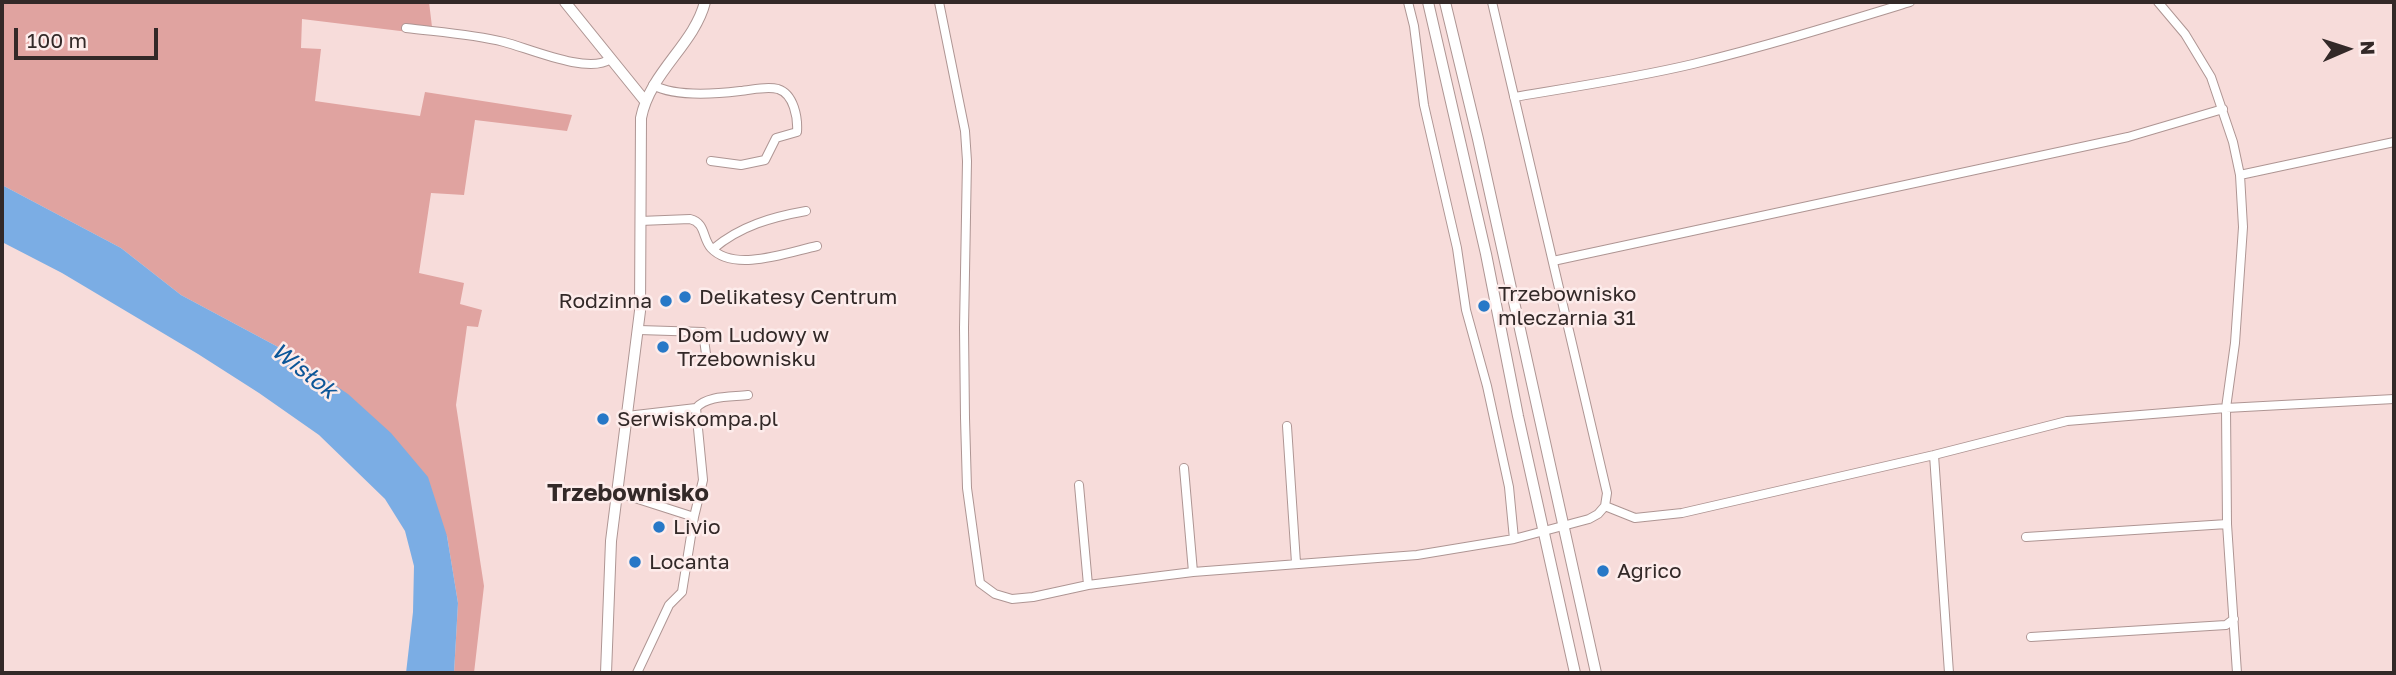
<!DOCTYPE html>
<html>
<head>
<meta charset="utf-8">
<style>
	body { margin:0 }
	#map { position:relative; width:2396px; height:675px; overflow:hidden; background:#f7dcda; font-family:"Golos Text",sans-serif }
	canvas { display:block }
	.frame { position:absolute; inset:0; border:4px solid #332928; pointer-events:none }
	.north { position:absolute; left:2312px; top:14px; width:70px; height:70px; -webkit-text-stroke:5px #fdeceb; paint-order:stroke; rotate:87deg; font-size:19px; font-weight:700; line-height:28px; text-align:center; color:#332928 }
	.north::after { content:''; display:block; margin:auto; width:24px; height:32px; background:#332928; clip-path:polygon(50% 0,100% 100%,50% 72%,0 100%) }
	.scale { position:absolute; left:14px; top:28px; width:144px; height:32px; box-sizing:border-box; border:4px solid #332928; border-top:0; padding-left:9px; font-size:21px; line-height:24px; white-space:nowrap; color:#332928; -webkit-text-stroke:5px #fdeceb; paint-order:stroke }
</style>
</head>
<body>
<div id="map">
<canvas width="2396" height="675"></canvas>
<div class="frame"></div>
<div class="north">N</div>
<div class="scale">100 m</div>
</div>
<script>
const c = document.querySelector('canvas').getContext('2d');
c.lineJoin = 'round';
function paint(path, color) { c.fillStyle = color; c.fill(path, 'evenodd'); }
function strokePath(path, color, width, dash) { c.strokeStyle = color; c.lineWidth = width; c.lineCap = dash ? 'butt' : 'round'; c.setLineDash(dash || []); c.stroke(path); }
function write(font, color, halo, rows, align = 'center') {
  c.font = font + ' "Golos Text",sans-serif'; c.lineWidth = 5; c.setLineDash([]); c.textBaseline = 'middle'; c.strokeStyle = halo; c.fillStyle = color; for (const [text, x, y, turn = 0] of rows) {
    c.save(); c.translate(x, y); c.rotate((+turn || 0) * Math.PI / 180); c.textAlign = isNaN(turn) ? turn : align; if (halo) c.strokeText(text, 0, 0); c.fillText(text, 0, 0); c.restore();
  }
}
paint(new Path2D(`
	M2 2H429L433 35 302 19 301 48 321 49 315 101 420 116 425 92 572 115 567 131 475 120 464 195 431 193 419 273 464 283 460 304 482 310 478 327 467 326 456 405 484 586 474 673H454L458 603 447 536 280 348 181 295 121 248 2 185Z`), '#e0a3a0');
paint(new Path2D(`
	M2 185 121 248 181 295 280 348 348 394 391 433 428 477 447 536 458 603 454 673H406L413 612 414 566 405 531 385 499 319 435 259 393 198 354 62 273 2 242Z`), '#7bade4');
const street = new Path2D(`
	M939 2 965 131 967 161 964 328 965 418 967 488 980 583 995 594 1012 599 1033 597 1088 585 1193 572 1417 555 1514 539 1589 519 1598 514 1605 506 1607 493 1492 2
	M1408 2 1414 26 1424 105 1457 248 1466 310 1487 386 1509 487 1514 539
	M2158 2 2185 34 2211 77 2233 142 2240 175 2243 227 2235 343 2226 408 2227 524 2237 673
	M406 28C438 32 472 34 504 42 528 48 589 75 610 59
	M653 85C675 97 715 94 740 91 752 90 766 86 778 89 794 94 798 118 797 132L776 138 765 160 741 165 711 161
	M1514 97C1574 87 1634 78 1693 64 1767 46 1838 24 1910 2
	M2240 175 2394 142
	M640 221 690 219C706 223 702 238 711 248 734 273 789 252 817 246
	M713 249C740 226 772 217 806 211
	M1553 261 2128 137 2223 109
	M639 330 703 332 706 354
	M696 408C707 395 732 397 748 395
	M627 416 696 408 703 480 694 517 682 592 669 605 637 673
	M1287 426 1296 563
	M1934 455 1949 673
	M1184 468 1193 572
	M1079 485 1088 585
	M616 492 694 517
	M1605 506 1635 518 1682 513 1934 455 2067 421 2226 408 2394 399
	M2026 537 2227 524
	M2031 637 2226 625 2234 619`);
const secondary = new Path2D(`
	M565 2 645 101
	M1428 2 1486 254 1518 416 1575 673
	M1445 2 1478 139 1596 673
	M606 673 611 541 640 311 641 118C650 72 694 45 705 2`);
strokePath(street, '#ae9593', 10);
strokePath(secondary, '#ae9593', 12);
strokePath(street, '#fff', 8);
strokePath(secondary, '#fff', 10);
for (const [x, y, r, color] of [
	[685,297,7,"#2778c7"],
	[666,301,7,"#2778c7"],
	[1484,306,7,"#2778c7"],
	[663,347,7,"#2778c7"],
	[603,419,7,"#2778c7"],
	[659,527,7,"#2778c7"],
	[635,562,7,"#2778c7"],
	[1603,571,7,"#2778c7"]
]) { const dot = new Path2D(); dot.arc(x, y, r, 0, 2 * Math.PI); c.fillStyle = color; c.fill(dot); strokePath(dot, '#fdeceb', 2.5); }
write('21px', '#332928', '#fdeceb', [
	["Trzebownisko",1498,294],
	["mleczarnia 31",1498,318],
	["Delikatesy Centrum",699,297],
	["Rodzinna",652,301,"right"],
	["Dom Ludowy w",677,335],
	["Trzebownisku",677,359],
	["Serwiskompa.pl",617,419],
	["Livio",673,527],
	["Locanta",649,562],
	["Agrico",1617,571]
], 'left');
write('italic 23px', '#0c5698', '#fdeceb', [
	["Wisłok",304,371,38]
]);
write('bold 24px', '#332928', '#fdeceb', [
	["Trzebownisko",628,493]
]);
</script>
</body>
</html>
